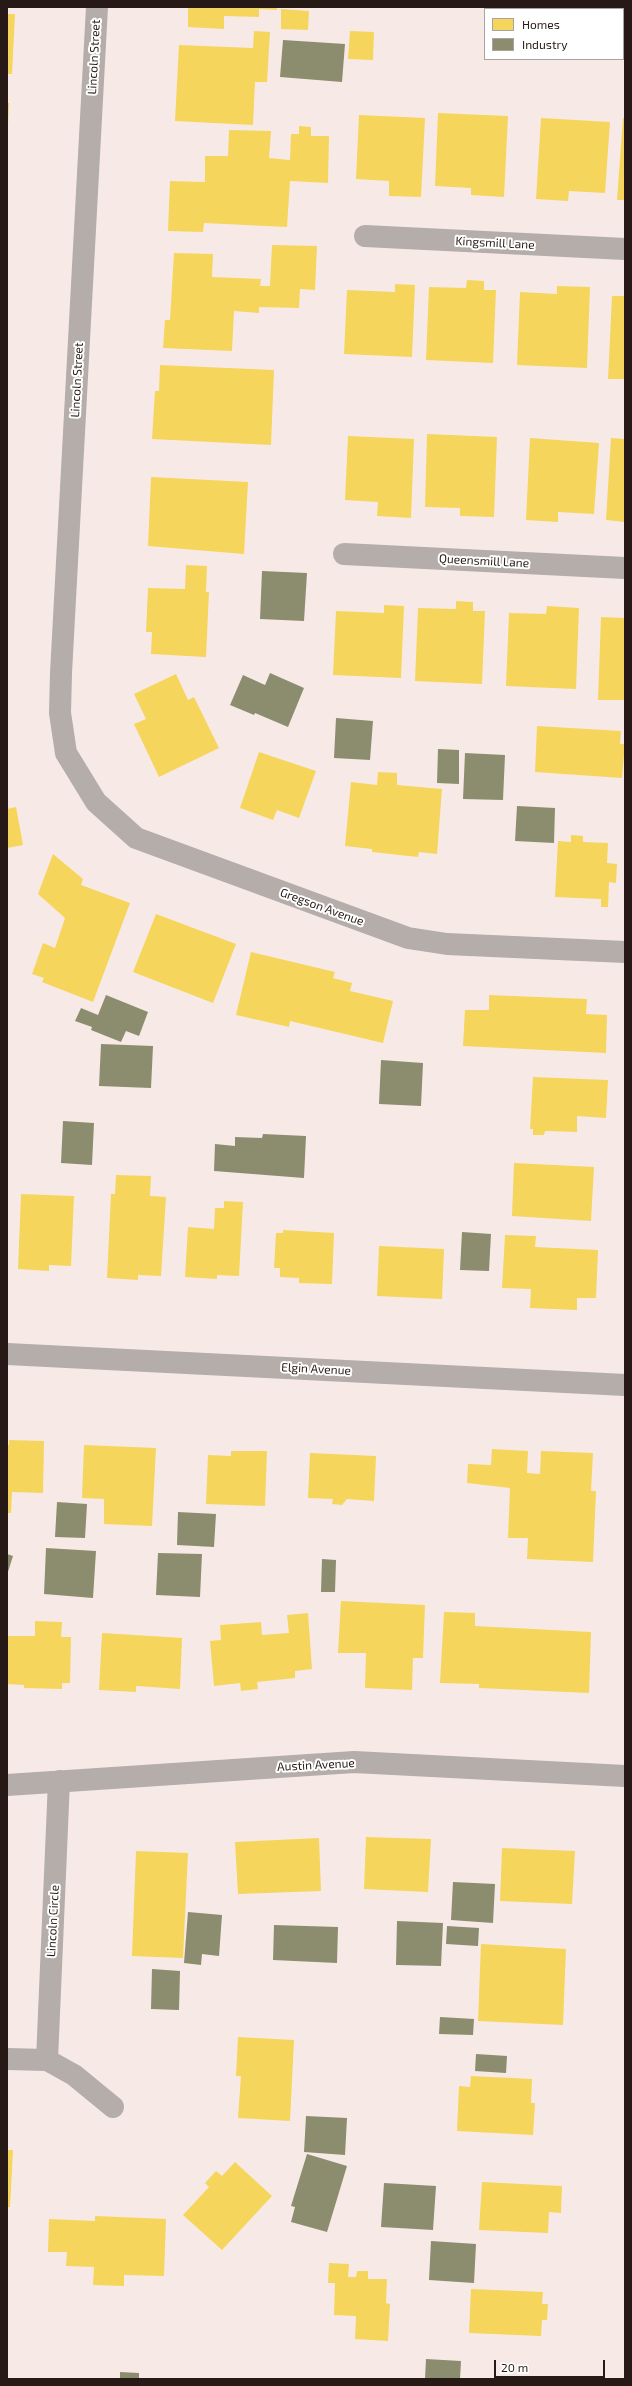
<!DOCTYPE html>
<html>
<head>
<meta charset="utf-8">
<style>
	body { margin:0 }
	#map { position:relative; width:632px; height:2386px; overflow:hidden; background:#f7eae6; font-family:"Exo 2",sans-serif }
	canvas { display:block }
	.frame { position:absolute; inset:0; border:8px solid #271a16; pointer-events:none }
	.legend { position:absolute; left:484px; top:8px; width:140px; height:52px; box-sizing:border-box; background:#fff; border:1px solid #a9a3a2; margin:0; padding:5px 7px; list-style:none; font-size:12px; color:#271a16 }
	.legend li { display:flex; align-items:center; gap:8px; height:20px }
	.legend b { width:20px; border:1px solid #a9a3a2 }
	.scale { position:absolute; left:494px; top:2360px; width:111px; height:18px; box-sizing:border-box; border:2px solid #271a16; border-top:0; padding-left:5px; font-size:12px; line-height:14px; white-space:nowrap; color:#271a16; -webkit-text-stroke:3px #fff; paint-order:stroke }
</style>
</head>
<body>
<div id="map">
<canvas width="632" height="2386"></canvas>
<div class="frame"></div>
<ul class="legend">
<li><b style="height:11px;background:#f6d55c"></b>Homes</li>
<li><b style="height:11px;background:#8c8c6e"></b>Industry</li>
</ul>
<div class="scale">20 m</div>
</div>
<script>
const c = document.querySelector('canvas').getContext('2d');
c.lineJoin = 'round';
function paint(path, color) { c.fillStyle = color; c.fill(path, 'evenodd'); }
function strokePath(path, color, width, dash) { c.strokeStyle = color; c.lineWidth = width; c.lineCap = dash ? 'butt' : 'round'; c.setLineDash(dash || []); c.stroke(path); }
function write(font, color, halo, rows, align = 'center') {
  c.font = font + ' "Exo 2",sans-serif'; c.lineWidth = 4; c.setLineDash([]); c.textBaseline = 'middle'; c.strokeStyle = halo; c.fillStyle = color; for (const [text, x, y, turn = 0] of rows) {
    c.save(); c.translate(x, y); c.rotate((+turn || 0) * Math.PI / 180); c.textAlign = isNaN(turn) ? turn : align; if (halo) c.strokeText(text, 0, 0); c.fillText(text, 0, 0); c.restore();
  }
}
paint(new Path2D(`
	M188 7H277V10L259 9V17L224 16V29L188 27Z
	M281 9 309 11 308 30 281 29Z
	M7 14H15L12 74H7Z
	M254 31 270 32 267 82H255L253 125 175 121 179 45 253 48Z
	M350 31 374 32 373 60 348 59Z
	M7 103H9L8 125H7Z
	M438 113 508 116 504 197 471 195V188L435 186Z
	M359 115 425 118 421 197 389 196V181L356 179Z
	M541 118 610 122 605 193 569 191 568 201 536 199Z
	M623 118H625V200H617Z
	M299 126 311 127V136H329L328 183 290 181 287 227 204 223 203 232 168 231 170 181 205 182V156H228L229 130 271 131 269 158 290 160 291 134H299Z
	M272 245 317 246 315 290 300 289 299 308 259 307V313L234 311 232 351 163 348 165 320H170L174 253 213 254 212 277 261 279 260 286H270Z
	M467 280 484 281V290H496L493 363 426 360 429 287 466 288Z
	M395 284 415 285 412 357 344 354 347 290 395 292Z
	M557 286 590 287 587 368 517 365 520 292 557 294Z
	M612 296H625V379H608Z
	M160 365 274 370 271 445 152 439 155 391H159Z
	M427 434 497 437 494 517 460 516V508L425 507Z
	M348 436 414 439 411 518 377 516 378 502 345 500Z
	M530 438 599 443 594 514 558 512V522L526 520Z
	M611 438 625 439V522L606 520Z
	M151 477 248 482 244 554 148 546Z
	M186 565 207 566 206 592H209L206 657 151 654 152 632H146L148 588 185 589Z
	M456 601 473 602V611H485L482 684 415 681 418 608 456 609Z
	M384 605 404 606 401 678 333 675 336 611 384 613Z
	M547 606 579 608 576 689 506 686 509 613 546 614Z
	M601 617 625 618V700H598Z
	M176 674 188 700 194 697 219 748 159 777 134 724 146 719 134 694Z
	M537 726 621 731 620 744H625L622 778 535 772Z
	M259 752 316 771 299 818 277 810 273 820 240 808Z
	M378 772 397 773V785L442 789 437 854 419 852 418 857 372 852V849L345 846 351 782 377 785Z
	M16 807 23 845 7 848V809Z
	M571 835 583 836V842L608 843 607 863 617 864 616 883 609 882 608 907H601V899L555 897 558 841 571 842Z
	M53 854 83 879 81 885 130 903 93 1002 42 982 44 978 32 974 43 943 55 948 65 918 38 894Z
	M156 914 236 944 213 1003 133 972Z
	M251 952 335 972 333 978 352 983 350 991 393 1001 383 1043 290 1021 289 1027 236 1015Z
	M489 995 587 999 586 1014 607 1015 606 1053 463 1046 465 1010H489Z
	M533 1077 608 1080 606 1118 577 1116V1132L545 1131 544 1135H533V1129H530Z
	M514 1163 594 1167 591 1221 512 1216Z
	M116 1175 151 1176 150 1196 166 1197 161 1276 138 1275V1280L107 1278 111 1194H115Z
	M21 1194 74 1196 71 1266 49 1265V1271L18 1269Z
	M224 1201 243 1202 239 1276 217 1275V1279L185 1277 188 1227 214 1229 215 1208H224Z
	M283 1230 334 1233 332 1284 299 1283V1278L280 1277V1268H274L276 1233H283Z
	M505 1235 536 1236 535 1247 598 1250 596 1298H577V1310L530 1308 531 1289 502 1288Z
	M379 1246 444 1249 442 1299 377 1296Z
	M9 1440 44 1441 43 1493 12 1492 11 1513H7V1445H9Z
	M84 1445 156 1448 152 1526 104 1524V1499L82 1498Z
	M492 1449 528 1451 527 1473 540 1474 541 1451 593 1453 591 1491H596L593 1562 527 1559 528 1538H508L510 1488 467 1483 468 1464 491 1465Z
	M231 1451H267L265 1506 206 1504 208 1455 231 1456Z
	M310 1453 376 1456 374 1501 347 1499 342 1505 332 1504 333 1499 308 1498Z
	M341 1601 425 1605 423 1658H413L412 1690 365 1688 366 1653H338Z
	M444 1612 475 1613V1626L591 1632 589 1693 479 1688V1684L440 1683Z
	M308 1613 312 1669 295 1671V1678L257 1682 258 1689 241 1691 240 1683 214 1686 210 1641 221 1640 220 1625 261 1622 262 1635 289 1633 287 1615Z
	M35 1621 62 1622 61 1637H71L70 1683H62V1689L24 1688V1685L7 1684V1636H35Z
	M102 1633 182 1638 180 1689 136 1686V1692L99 1690Z
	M366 1837 431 1839 428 1892 364 1889Z
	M319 1838 321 1891 238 1894 235 1842Z
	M502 1848 575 1851 572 1904 500 1901Z
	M136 1851 188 1853 183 1958 132 1956Z
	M481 1944 566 1949 563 2025 478 2021Z
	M238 2037 294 2040 290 2121 238 2118 241 2076H236Z
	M471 2076 532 2079 531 2103H535L533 2135 457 2131 459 2086 470 2087Z
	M7 2150H13L10 2207H7Z
	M235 2162 272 2196 222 2250 183 2215 209 2187 205 2183 216 2171 222 2176Z
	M482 2182 562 2186 561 2213 549 2212 548 2233 479 2230Z
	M95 2216 166 2219 164 2276 124 2275V2286L93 2285 94 2267 66 2266 67 2252H48L49 2219 95 2221Z
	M329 2263 349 2264 348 2277H356L357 2271H368V2279H387L386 2303 390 2304 388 2341 355 2339 356 2316 334 2315 335 2283H328Z
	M471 2289 543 2292 542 2304H548L547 2320H542L541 2336 469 2333Z`), '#f6d55c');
paint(new Path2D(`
	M283 40 345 44 342 82 280 77Z
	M262 571 307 573 304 621 260 619Z
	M270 673 304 688 288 727 255 713 254 715 230 705 243 675 265 685Z
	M336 718 373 721 370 760 334 758Z
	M438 749 459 750V784L437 783Z
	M465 753 505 755 503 800 463 799Z
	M517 806 555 808 554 843 515 841Z
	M106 995 148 1012 139 1036 126 1031 121 1042 91 1030 92 1027 75 1021 81 1008 98 1015Z
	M101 1044 153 1046 151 1088 99 1086Z
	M381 1060 423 1063 421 1106 379 1104Z
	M63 1121 94 1123 92 1165 61 1163Z
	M263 1134 306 1136 304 1178 214 1171 215 1144 235 1146V1137L262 1138Z
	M462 1232 491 1234 489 1271 460 1270Z
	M57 1502 87 1504 85 1538 55 1537Z
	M178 1512 216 1514 214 1547 177 1545Z
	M46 1548 96 1551 93 1598 44 1594Z
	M158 1553 202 1554 200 1597 156 1595Z
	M7 1554 13 1556 7 1575Z
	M322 1559 336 1560 335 1592H321Z
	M453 1882 495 1884 493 1923 451 1920Z
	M188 1912 222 1915 219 1956 202 1954 201 1965 184 1963Z
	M397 1921 443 1923 441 1966 396 1965Z
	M274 1925 338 1927 337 1963 273 1960Z
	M447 1926 479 1928 478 1946 446 1944Z
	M152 1969 180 1971 179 2010 151 2009Z
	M440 2017 474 2019 473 2035 439 2034Z
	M476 2054 507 2056 506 2073 475 2071Z
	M306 2116 347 2118 345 2155 304 2152Z
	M307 2154 347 2166 327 2232 291 2222 295 2207 291 2206Z
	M384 2183 436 2186 433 2230 381 2227Z
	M431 2241 476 2244 474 2283 429 2280Z
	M426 2359 461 2361 460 2379H425Z
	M120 2372 139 2373V2379H120Z`), '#8c8c6e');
strokePath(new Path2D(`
	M97 7 61 673 60 713 66 753 96 802 136 838 408 938 447 944 625 952
	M365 236 625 249
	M344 554 625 568
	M7 1354 625 1385
	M7 1785 354 1762 625 1776
	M7 2059 47 2060 74 2075 113 2107
	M47 2060 59 1781`), '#b4adaa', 22);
write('12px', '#271a16', '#fff', [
	["Lincoln Street",94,57,-87],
	["Kingsmill Lane",495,243,3],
	["Lincoln Street",77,380,-87],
	["Queensmill Lane",484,561,3],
	["Gregson Avenue",322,907,20],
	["Elgin Avenue",316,1369,3],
	["Austin Avenue",316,1765,-3],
	["Lincoln Circle",53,1921,-87]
]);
</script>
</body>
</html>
